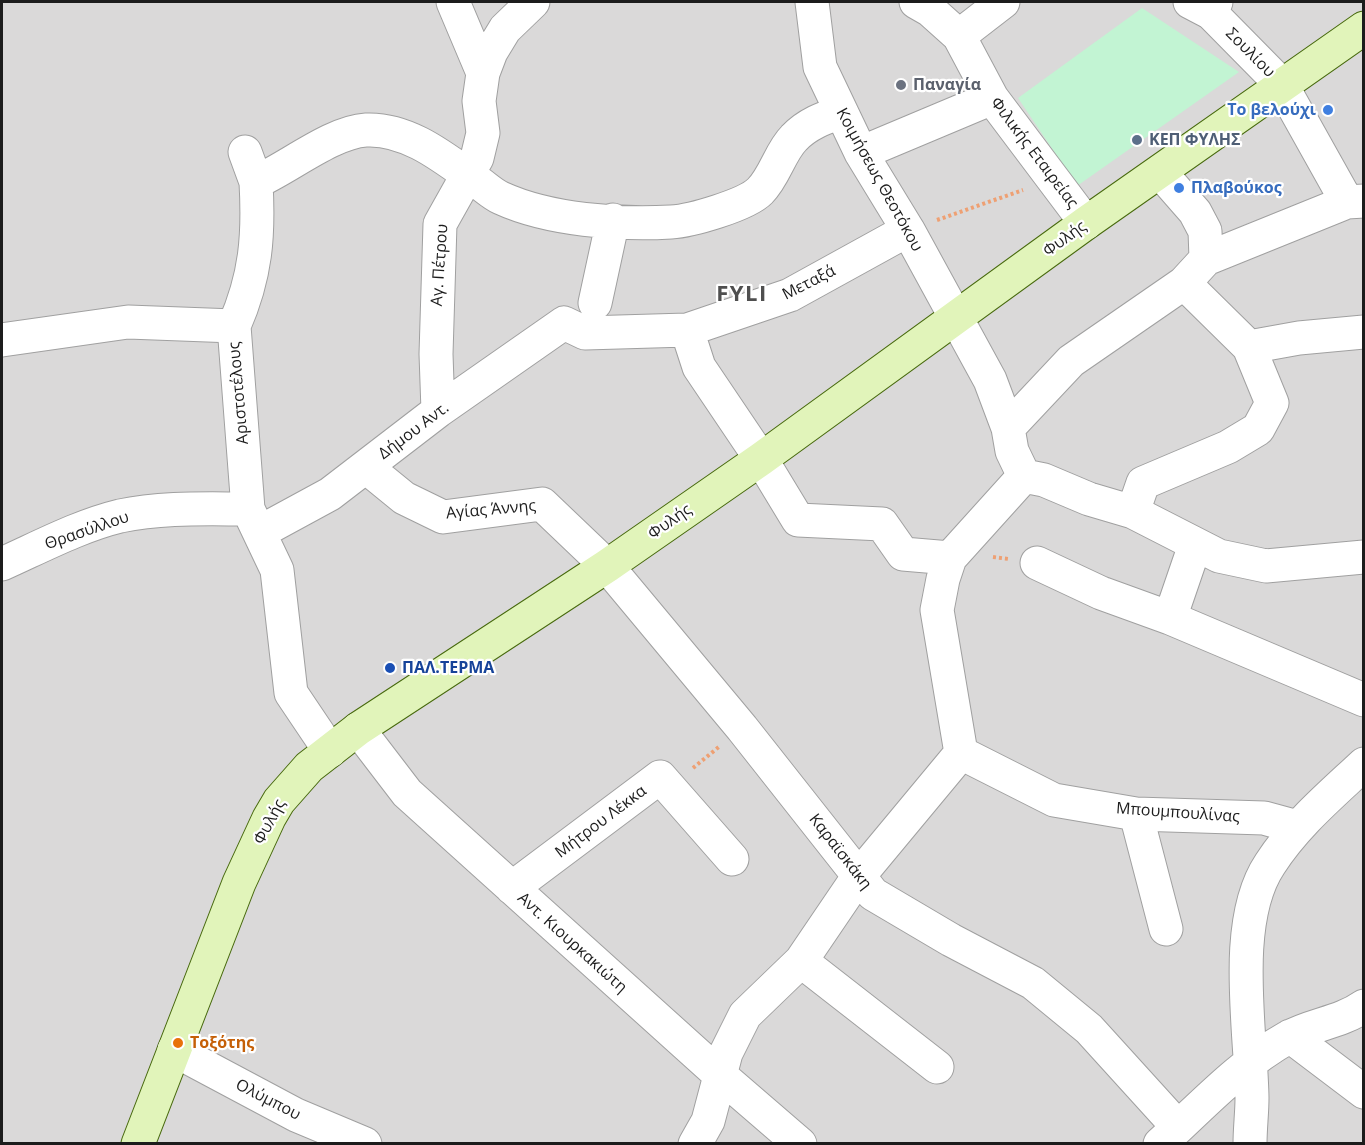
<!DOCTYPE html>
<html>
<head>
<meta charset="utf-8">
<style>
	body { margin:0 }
	#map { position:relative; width:1365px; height:1145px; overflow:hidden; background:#edece3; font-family:"Open Sans",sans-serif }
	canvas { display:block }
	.frame { position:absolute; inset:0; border:3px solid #1c1c1c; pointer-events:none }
</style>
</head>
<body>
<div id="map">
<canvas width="1365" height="1145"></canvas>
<div class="frame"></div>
</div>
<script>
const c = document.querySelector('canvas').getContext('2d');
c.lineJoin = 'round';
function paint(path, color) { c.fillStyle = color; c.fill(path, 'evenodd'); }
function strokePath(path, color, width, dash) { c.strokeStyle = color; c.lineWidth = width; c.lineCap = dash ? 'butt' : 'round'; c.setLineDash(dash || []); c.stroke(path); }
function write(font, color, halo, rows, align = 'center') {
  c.font = font + ' "Open Sans",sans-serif'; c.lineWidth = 4.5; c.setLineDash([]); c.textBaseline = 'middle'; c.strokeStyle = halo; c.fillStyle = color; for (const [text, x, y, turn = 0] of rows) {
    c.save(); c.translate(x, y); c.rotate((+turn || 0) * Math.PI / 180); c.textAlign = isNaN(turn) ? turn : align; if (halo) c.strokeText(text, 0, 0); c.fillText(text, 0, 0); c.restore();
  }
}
paint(new Path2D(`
	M2 2H1363V1143H2Z`), '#dad9d9');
paint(new Path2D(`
	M1142 8 1239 72 1077 186 1018 98Z`), '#c2f4d3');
const minor = new Path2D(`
	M453 2 483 73
	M812 2 820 67 861 153 908 230 990 380 1008 428 1012 451 1024 476 1044 480 1089 499 1133 512 1219 556 1266 566 1364 557
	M916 2 930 10 959 36 992 98 1086 223
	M1190 2 1211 13 1281 84 1347 202 1364 201
	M959 36 1003 2
	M245 152 256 182
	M861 153 992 98
	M1206 259 1347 202
	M595 303 613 220
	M687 330 699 367 761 459 798 520 882 524 903 554 950 558
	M2 340 128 322 234 326
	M1249 347 1299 338 1364 332
	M438 411 436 354 440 224 477 158 483 133 479 101 483 73 491 52 505 29 533 2
	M1008 428 1071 361 1184 283 1206 259 1205 231 1195 212 1160 172
	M366 467 404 498 443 517 542 504 607 566 742 728 873 894 951 940 1033 983 1089 1029 1178 1127
	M1133 512 1143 483 1228 447 1258 429 1272 403 1249 347 1184 283
	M260 532 330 494 438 411 564 323 585 333 687 330 790 295 908 230
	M1037 563 1101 593 1170 618 1364 700
	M2 564C40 547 79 526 120 516 162 507 206 509 248 509
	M1170 618 1195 545
	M358 729 407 793 720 1075 800 1144
	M330 751 291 693 277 570 248 509 234 326C256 276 259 236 256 182 288 168 332 132 366 130 407 128 443 157 475 180 483 185 492 194 501 198 549 220 619 225 671 222 691 221 746 205 760 191 775 176 780 152 794 138 807 124 824 118 841 112
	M961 753 1054 800 1136 814 1264 818 1297 827
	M1136 814 1166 929
	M512 888 660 777 732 859
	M801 961 937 1067
	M1290 1036 1364 1092
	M174 1050 296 1115 365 1144
	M695 1144 708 1121 726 1053 745 1015 801 961 858 877 961 753 937 610 943 579 950 558 1024 476
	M1160 1144C1201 1107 1239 1065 1287 1038 1312 1024 1340 1023 1364 1006
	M1250 1144C1250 1128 1252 1113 1252 1098 1251 1030 1231 922 1270 864 1295 825 1331 795 1364 764`);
const tertiary = new Path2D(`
	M1211 13 1216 2`);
const secondary = new Path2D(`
	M138 1144 239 883 269 818 279 801 309 767 358 729 607 566 761 459 1086 223 1364 28`);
strokePath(minor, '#a0a0a0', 35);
strokePath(tertiary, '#a0a0a0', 35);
strokePath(secondary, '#47690d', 35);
strokePath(new Path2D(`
	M937 220 1023 190
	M993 557 1009 559
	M693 768 720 746`), '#eea073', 4, [3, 3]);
strokePath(minor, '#fff', 33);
strokePath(tertiary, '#fff', 33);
strokePath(secondary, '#e1f4ba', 33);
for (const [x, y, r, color] of [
	[901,85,6,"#6b7280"],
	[1328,110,6,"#3f7fe0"],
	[1137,140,6,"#5c6f8a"],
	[1179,188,6,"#3f7fe0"],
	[390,668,6,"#1a4fb4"],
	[178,1043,6,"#e8710a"]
]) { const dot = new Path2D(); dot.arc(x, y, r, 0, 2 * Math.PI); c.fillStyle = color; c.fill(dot); strokePath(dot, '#fff', 2); }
write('16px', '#1c1c1c', '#fff', [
	["Σουλίου",1250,53,45],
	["Φιλικής Εταιρείας",1034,153,53],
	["Κοιμήσεως Θεοτόκου",879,180,61],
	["Φυλής",1065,239,-36],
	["Αγ. Πέτρου",440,265,-86],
	["Μεταξά",809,283,-27],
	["Αριστοτέλους",239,393,-95],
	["Δήμου Αντ.",414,431,-37],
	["Αγίας Άννης",491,510,-5],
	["Φυλής",670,522,-35],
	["Θρασύλλου",87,531,-19],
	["Μπουμπουλίνας",1178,813,4],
	["Φυλής",270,822,-62],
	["Μήτρου Λέκκα",601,822,-37],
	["Καραϊσκάκη",840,852,52],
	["Αντ. Κιουρκακιώτη",572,943,42],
	["Ολύμπου",268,1100,27]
]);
write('bold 16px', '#5b616d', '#fff', [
	["Παναγία",913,85]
], 'left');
write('bold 16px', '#366cbe', '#fff', [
	["Το βελούχι",1316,110],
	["Πλαβούκος",1191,188,"left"]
], 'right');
write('bold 16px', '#4e5e75', '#fff', [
	["ΚΕΠ ΦΥΛΗΣ",1149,140]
], 'left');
write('bold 16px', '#164399', '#fff', [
	["ΠΑΛ.ΤΕΡΜΑ",402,668]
], 'left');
write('bold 16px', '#c56008', '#fff', [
	["Τοξότης",190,1043]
], 'left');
c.letterSpacing = '1.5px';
write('bold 22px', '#4f4f4f', '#fff', [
	["FYLI",742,295]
]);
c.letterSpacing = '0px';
</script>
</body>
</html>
